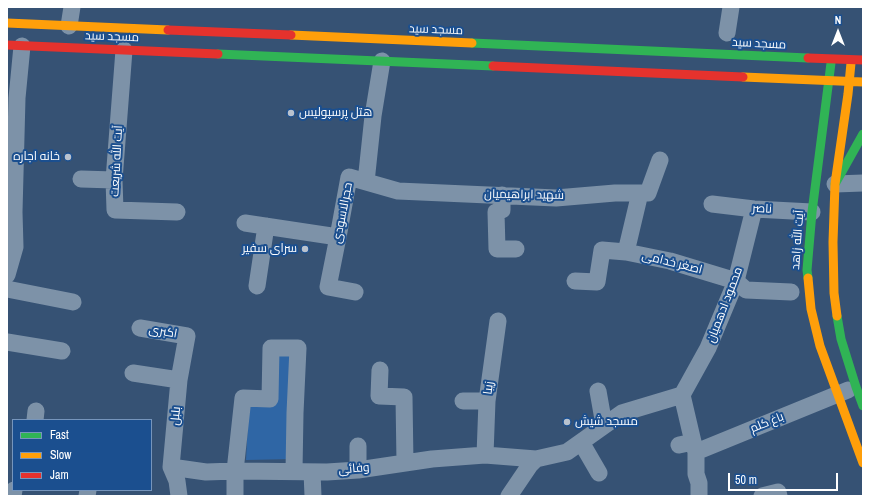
<!DOCTYPE html>
<html>
<head>
<meta charset="utf-8">
<style>
	body { margin:0 }
	#map { position:relative; width:870px; height:503px; overflow:hidden; background:#365274; font-family:"Archivo Narrow",sans-serif }
	canvas { display:block }
	.frame { position:absolute; inset:0; border:8px solid #fff; pointer-events:none }
	.legend { position:absolute; left:12px; top:419px; width:140px; height:72px; box-sizing:border-box; background:#1b4f8f; border:1px solid #7695bc; margin:0; padding:5px 7px; list-style:none; font-size:12px; color:#fff }
	.legend li { display:flex; align-items:center; gap:8px; height:20px }
	.legend b { width:20px; border:1px solid #7695bc }
	.north { position:absolute; left:818px; top:12px; width:40px; height:40px; -webkit-text-stroke:3px #1b4f8f; paint-order:stroke; rotate:0deg; font-size:11px; font-weight:700; line-height:16px; text-align:center; color:#fff }
	.north::after { content:''; display:block; margin:auto; width:14px; height:18px; background:#fff; clip-path:polygon(50% 0,100% 100%,50% 72%,0 100%) }
	.scale { position:absolute; left:728px; top:473px; width:110px; height:18px; box-sizing:border-box; border:2px solid #fff; border-top:0; padding-left:5px; font-size:12px; line-height:14px; white-space:nowrap; color:#fff; -webkit-text-stroke:3px #1b4f8f; paint-order:stroke }
</style>
</head>
<body>
<div id="map">
<canvas width="870" height="503"></canvas>
<div class="frame"></div>
<ul class="legend">
<li><b style="height:5px;background:#30b455"></b>Fast</li>
<li><b style="height:5px;background:#ff9f0a"></b>Slow</li>
<li><b style="height:5px;background:#e5322d"></b>Jam</li>
</ul>
<div class="north">N</div>
<div class="scale">50 m</div>
</div>
<script>
const c = document.querySelector('canvas').getContext('2d');
c.lineJoin = 'round';
function paint(path, color) { c.fillStyle = color; c.fill(path, 'evenodd'); }
function strokePath(path, color, width, dash) { c.strokeStyle = color; c.lineWidth = width; c.lineCap = dash ? 'butt' : 'round'; c.setLineDash(dash || []); c.stroke(path); }
function write(font, color, halo, rows, align = 'center') {
  c.font = font + ' "Archivo Narrow",Cairo,sans-serif'; c.lineWidth = 4; c.setLineDash([]); c.textBaseline = 'middle'; c.strokeStyle = halo; c.fillStyle = color; for (const [text, x, y, turn = 0] of rows) {
    c.save(); c.translate(x, y); c.rotate((+turn || 0) * Math.PI / 180); c.textAlign = isNaN(turn) ? turn : align; if (halo) c.strokeText(text, 0, 0); c.fillText(text, 0, 0); c.restore();
  }
}
paint(new Path2D(`
	M279 350 293 351 292 459 246 460 249 403 275 402Z`), '#2f66a5');
strokePath(new Path2D(`
	M69 26 72 7
	M727 33 731 7
	M124 50 114 180 115 210 177 212
	M81 179 114 180
	M366 182 373 116 382 61
	M835 184 863 183
	M502 195V210L496 212 497 249H516
	M712 204 754 209 812 212
	M245 223 338 237
	M626 252 640 193
	M7 275 15 247 14 212 17 98 22 46
	M575 281 597 282 602 250 626 252 670 261 736 281 746 290 791 292
	M257 286 266 226
	M7 289 73 302
	M355 292 328 287 338 237 349 177 398 191 556 198 615 193H648L660 160
	M140 328 187 336 179 380 171 467 177 481 179 496
	M7 342 62 351
	M380 370 379 396 404 397 405 463
	M133 373 179 380
	M598 391 604 425
	M682 395 708 348 736 281 754 209
	M682 395 693 442 696 452V474L699 483V496
	M463 401H487
	M35 420 36 411
	M581 442 599 473
	M679 445 693 442
	M696 452 848 390
	M485 455 487 401 498 321
	M171 467 206 472 235 471 327 472 358 470 432 459 485 455 536 459
	M358 470V446
	M312 472 313 496
	M13 496 14 490
	M87 496 88 490
	M235 496V471L243 398 270 399 271 348H298L295 413 294 471
	M509 496 530 465 536 459 567 452 622 413 682 395
	M762 496 778 492 779 496`), '#7d92a8', 17);
strokePath(new Path2D(`
	M472 43 808 58
	M218 54 493 66
	M835 184 863 134
	M808 278 807 270 812 212 831 63
	M837 316 841 339 856 387 863 406`), '#30b455', 9);
strokePath(new Path2D(`
	M7 23 168 30
	M291 35 472 43
	M743 77 863 82
	M808 278 811 309 820 346 863 463
	M837 316 834 293 833 242 835 184 848 94 851 63`), '#ff9f0a', 9);
strokePath(new Path2D(`
	M168 30 291 35
	M7 45 218 54
	M808 58 863 60
	M493 66 743 77`), '#e5322d', 9);
for (const [x, y, r, color] of [
	[291,113,4,"#b9c2ce"],
	[68,157,4,"#b9c2ce"],
	[305,249,4,"#b9c2ce"],
	[567,422,4,"#b9c2ce"]
]) { const dot = new Path2D(); dot.arc(x, y, r, 0, 2 * Math.PI); c.fillStyle = color; c.fill(dot); strokePath(dot, '#1b4f8f', 1.5); }
write('12px', '#fff', '#1b4f8f', [
	["مسجد سید",436,30,2],
	["مسجد سید",112,37,2],
	["مسجد سید",759,44,3],
	["آیت الله شریعت",117,161,-87],
	["شهید ابراهیمیان",524,195,1],
	["ناصر",762,209,3],
	["حجرالاسودی",343,213,-79],
	["آیت الله زاهد",798,240,-86],
	["اصغر خدامی",672,263,14],
	["محمود ادهمیان",725,305,-69],
	["اکبری",163,332,10],
	["زیبا",489,388,-82],
	["بلبل",176,416,-85],
	["باغ کلم",767,423,-22],
	["وفائی",354,469,-5]
]);
write('12px', '#fff', '#1b4f8f', [
	["هتل پرسپولیس",299,113],
	["خانه اجاره",60,157,"right"],
	["سرای سفیر",297,249,"right"],
	["مسجد شیش",575,422]
], 'left');
</script>
</body>
</html>
